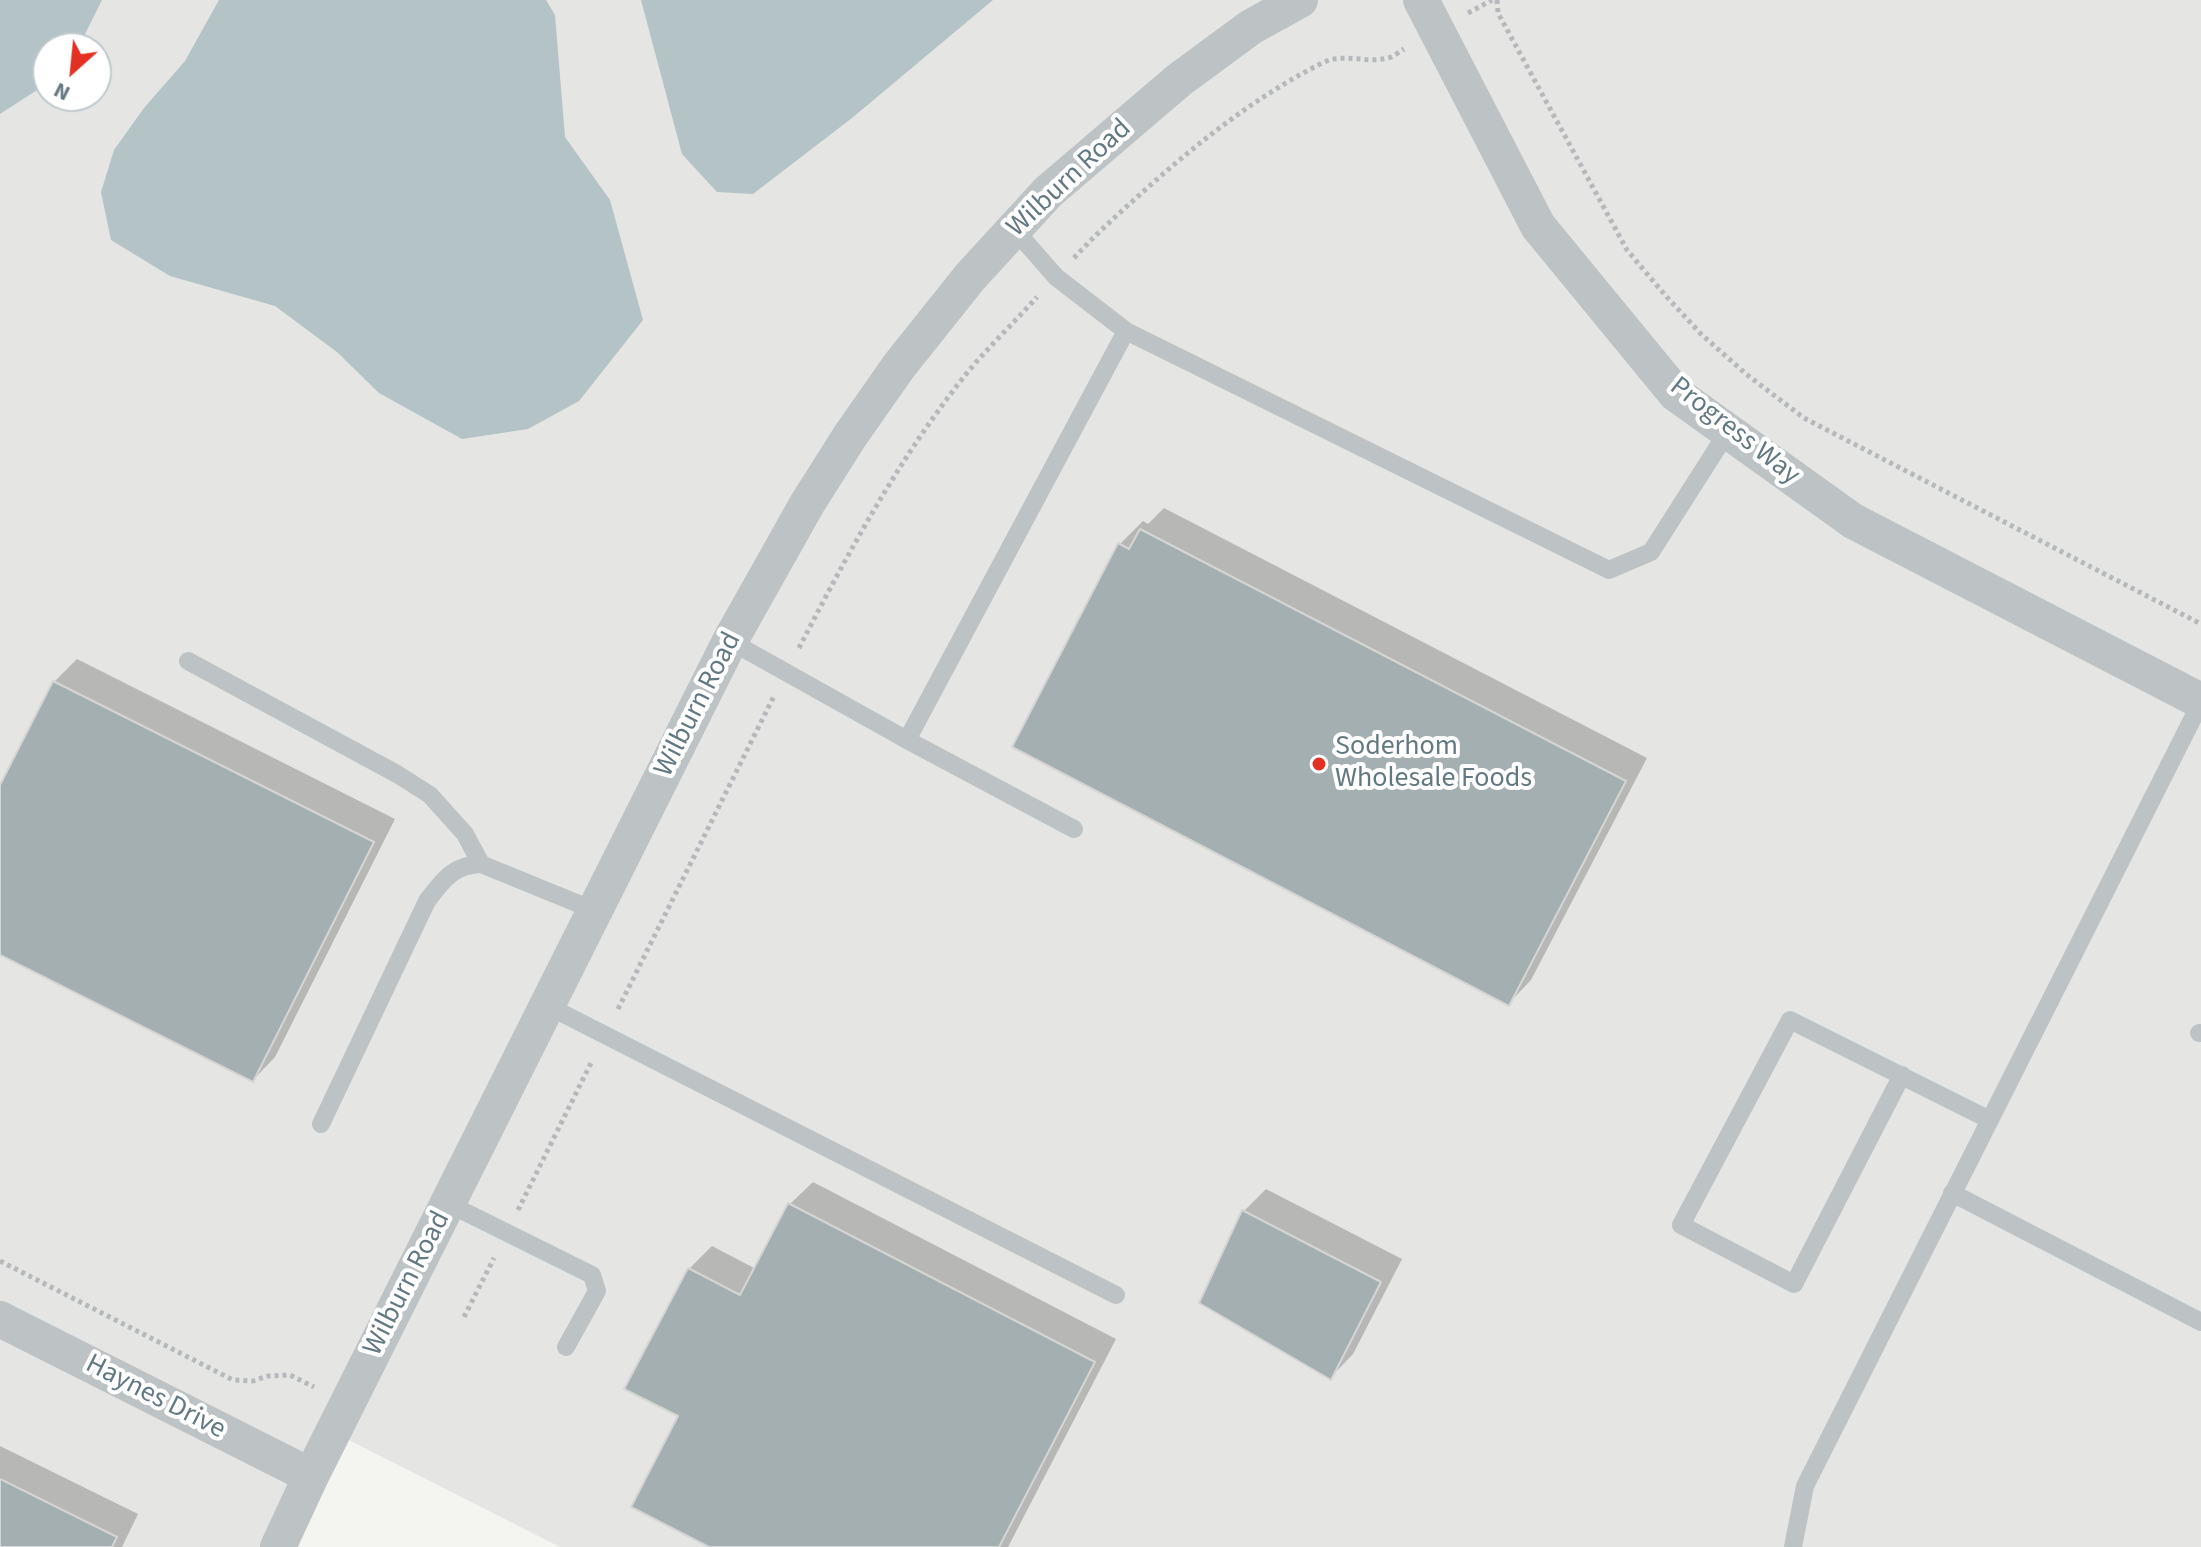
<!DOCTYPE html>
<html>
<head>
<meta charset="utf-8">
<style>
	body { margin:0 }
	#map { position:relative; width:2201px; height:1547px; overflow:hidden; background:#f4f4f0; font-family:"Source Sans 3",sans-serif }
	canvas { display:block }
	.north { position:absolute; left:32px; top:32px; width:80px; height:80px; box-sizing:border-box; background:#fff; border:2px solid #c1c9cd; border-radius:50%; rotate:207deg; font-size:22px; font-weight:700; line-height:32px; text-align:center; color:#637981 }
	.north::after { content:''; display:block; margin:auto; width:28px; height:36px; background:#e23022; clip-path:polygon(50% 0,100% 100%,50% 72%,0 100%) }
</style>
</head>
<body>
<div id="map">
<canvas width="2201" height="1547"></canvas>
<div class="north">N</div>
</div>
<script>
const c = document.querySelector('canvas').getContext('2d');
c.lineJoin = 'round';
function paint(path, color) { c.fillStyle = color; c.fill(path, 'evenodd'); }
function strokePath(path, color, width, dash) { c.strokeStyle = color; c.lineWidth = width; c.lineCap = dash ? 'butt' : 'round'; c.setLineDash(dash || []); c.stroke(path); }
function write(font, color, halo, rows, align = 'center') {
  c.font = font + ' "Source Sans 3",sans-serif'; c.lineWidth = 8; c.setLineDash([]); c.textBaseline = 'middle'; c.strokeStyle = halo; c.fillStyle = color; for (const [text, x, y, turn = 0] of rows) {
    c.save(); c.translate(x, y); c.rotate((+turn || 0) * Math.PI / 180); c.textAlign = isNaN(turn) ? turn : align; if (halo) c.strokeText(text, 0, 0); c.fillText(text, 0, 0); c.restore();
  }
}
paint(new Path2D(`
	M0 0H2201V1547H560L333 1432 278 1547H0ZM48 48H96V96H48Z`), '#e5e5e4');
paint(new Path2D(`
	M0 0H102L78 48H48V83L0 114Z
	M219 0H546L555 15 565 137 610 200 643 320 579 401 528 429 462 439 379 393 337 352 275 306 170 276 111 240 101 192 114 150 144 108 185 61Z
	M641 0H993L852 118 753 194 717 192 682 154Z`), '#b4c3c5');
paint(new Path2D(`
	M1164 508 1647 758 1531 980 1509 1003 1120 544 1143 521 1148 524Z
	M77 659 395 819 275 1057 253 1080 0 953V790L54 682Z
	M813 1182 1116 1339 1008 1547H713L681 1415 689 1269 712 1246 756 1269 790 1204Z
	M1266 1189 1402 1259 1353 1354 1331 1377 1244 1211Z
	M0 1446 138 1514 122 1547H0Z`), '#0003');
const building = new Path2D(`
	M1140 529 1626 781 1509 1006 1012 747 1118 543 1129 549Z
	M53 681 374 842 253 1082 0 955V785Z
	M788 1203 1095 1362 999 1547H709L631 1507 678 1416 624 1389 688 1268 740 1295Z
	M1242 1210 1381 1282 1331 1380 1199 1303Z
	M0 1479 117 1537 112 1547H0Z`);
paint(building, '#a4afb2');
strokePath(building, '#d5d5d3', 2);
strokePath(new Path2D(`
	M1497 0 1498 13 1627 250 1665 295 1701 334 1746 374 1804 418 2201 624
	M1468 13 1492 0
	M1074 258C1093 237 1114 218 1135 199 1192 147 1253 98 1322 63 1345 52 1365 64 1388 58 1393 57 1399 52 1404 49
	M799 648C847 555 898 460 963 378 985 350 1013 324 1037 297
	M618 1009 774 696
	M518 1210 592 1061
	M0 1261 233 1380 253 1381 268 1376 290 1375 314 1387
	M464 1317 494 1258`), '#b5b9bb', 5, [4, 4]);
strokePath(new Path2D(`
	M1014 229 1056 277 1126 331 1609 570 1651 552 1728 431
	M730 641 907 740 1126 331
	M188 661 397 774 430 795 465 834 481 864
	M907 740 1074 829
	M548 1006 1116 1295
	M2199 1033H2201
	M1902 1075 1794 1284 1681 1225 1790 1020 1990 1120
	M321 1124 427 901C443 880 453 865 481 864L596 911
	M1952 1193 2201 1322
	M449 1204 592 1275 597 1291 566 1347
	M1793 1547 1805 1486 2201 702`), '#bdc2c4', 18);
strokePath(new Path2D(`
	M1421 0 1538 226 1676 394 1853 521 2201 701
	M0 1319 311 1476
	M278 1547 311 1476 730 641 807 504 850 436 899 366 970 277 1048 192 1179 80 1251 27 1300 0`), '#bdc2c4', 36);
for (const [x, y, r, color] of [
	[1319,764,8,"#e23022"]
]) { const dot = new Path2D(); dot.arc(x, y, r, 0, 2 * Math.PI); c.fillStyle = color; c.fill(dot); strokePath(dot, '#fff', 3); }
write('28px', '#637981', '#fff', [
	["Wilburn Road",1070,179,-43],
	["Progress Way",1734,432,38],
	["Wilburn Road",699,705,-63],
	["Wilburn Road",408,1284,-63],
	["Haynes Drive",155,1398,27]
]);
write('28px', '#637981', '#fff', [
	["Soderhom",1335,748],
	["Wholesale Foods",1335,780]
], 'left');
</script>
</body>
</html>
